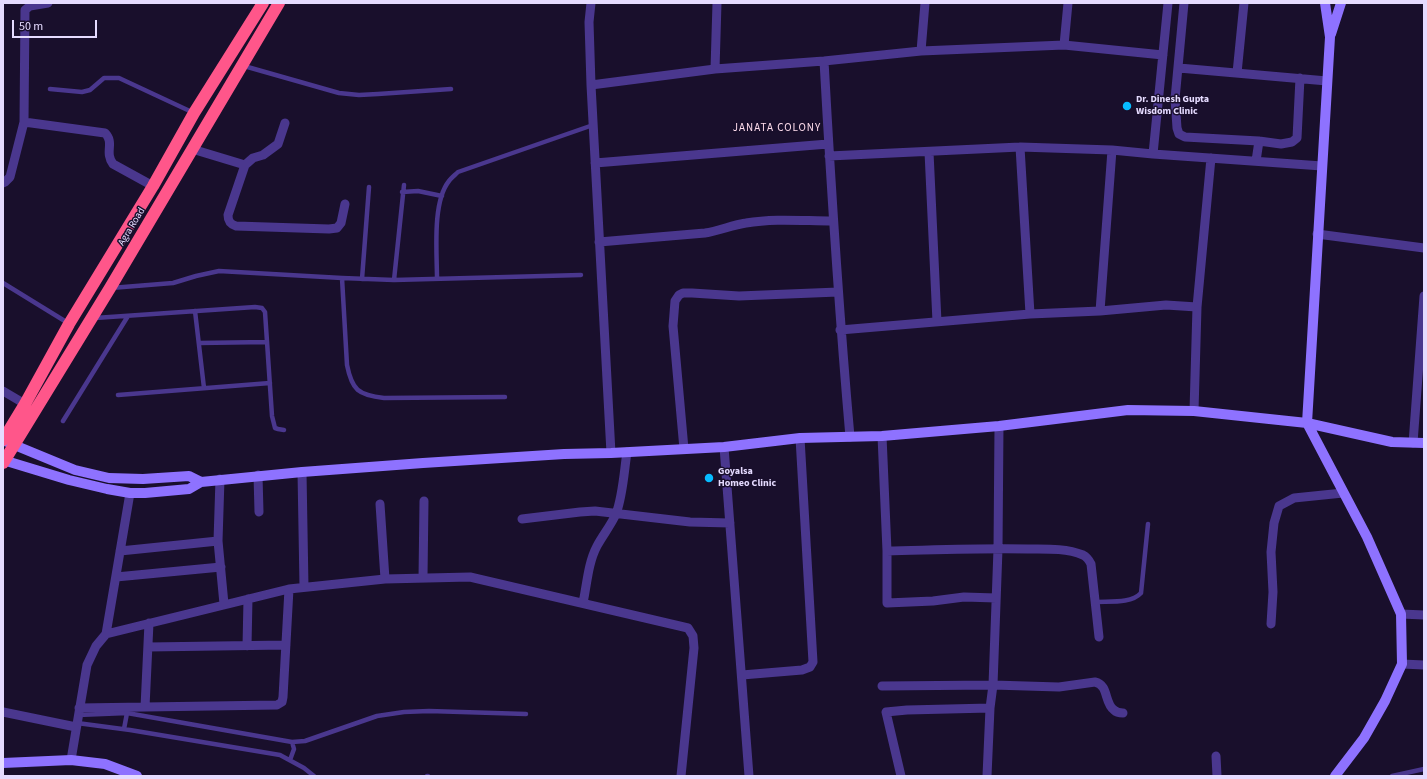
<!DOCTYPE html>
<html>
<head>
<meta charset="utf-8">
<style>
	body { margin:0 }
	#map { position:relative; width:1427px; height:779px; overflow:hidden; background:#190f2c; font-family:"Source Sans 3",sans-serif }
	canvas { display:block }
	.frame { position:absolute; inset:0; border:4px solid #e5dbff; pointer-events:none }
	.scale { position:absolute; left:12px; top:20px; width:85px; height:18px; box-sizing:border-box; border:2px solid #e5dbff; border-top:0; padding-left:5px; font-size:12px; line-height:14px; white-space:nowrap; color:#e5dbff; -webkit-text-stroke:3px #190f2c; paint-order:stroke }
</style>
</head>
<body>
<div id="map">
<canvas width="1427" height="779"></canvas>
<div class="frame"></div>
<div class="scale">50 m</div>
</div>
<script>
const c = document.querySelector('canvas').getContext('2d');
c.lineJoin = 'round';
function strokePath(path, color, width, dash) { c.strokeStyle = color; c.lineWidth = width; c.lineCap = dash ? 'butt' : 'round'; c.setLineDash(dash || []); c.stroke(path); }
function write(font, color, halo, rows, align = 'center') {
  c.font = font + ' "Source Sans 3",sans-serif'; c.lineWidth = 3; c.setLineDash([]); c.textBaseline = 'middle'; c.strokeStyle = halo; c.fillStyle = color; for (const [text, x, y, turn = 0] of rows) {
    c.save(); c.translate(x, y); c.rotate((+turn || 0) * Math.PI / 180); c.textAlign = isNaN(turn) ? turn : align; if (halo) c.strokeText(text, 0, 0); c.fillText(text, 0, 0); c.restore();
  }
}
strokePath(new Path2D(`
	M244 66 339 93 359 95 378 94 451 89
	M50 89 82 92 90 90 104 78H119L194 113
	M402 192 418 191 442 196
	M342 278 347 365C352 390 358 395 384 398L505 397
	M362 279 369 187
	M437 279C437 253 432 202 449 181 451 178 455 175 458 172L593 125
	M394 280 404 185
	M3 283 68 323
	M111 288 173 283 196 276 219 271 342 278 394 280 581 275
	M195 311 204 388
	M95 318 255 307 262 308 265 312 272 416 275 428 278 429 284 430
	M199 343 267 342
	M118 395 270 383
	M63 421 128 316
	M1095 602C1109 601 1131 604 1141 593L1148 524
	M78 715 127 713 292 742 305 741 377 716 404 712 429 711 526 714
	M77 723 130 730 280 755 304 768 314 776
	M124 729 127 713
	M290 760 294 749 292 742
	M427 776H428
	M1392 776 1424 769`), '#4a378e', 4.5);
strokePath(new Path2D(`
	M48 3 30 6 25 10 24 122 105 133C115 143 104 152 113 164L153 186
	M591 3 589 22 591 85 611 453
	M1184 3 1175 99 1177 128 1179 134 1185 137 1259 141 1281 144 1292 142 1297 138 1300 78
	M1064 45 1068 3
	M921 51 925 3
	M824 61C831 187 839 312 850 437
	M1179 68 1327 81
	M715 69 717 3
	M1237 73 1244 3
	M591 85 715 69 824 61 921 51 1064 45 1163 55
	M285 123 278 144 263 155 253 158 245 165 228 215C228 221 230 224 236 226L329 229 337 228 341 223 345 204
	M1020 147 1030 314
	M192 149 245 165
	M929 152 937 322
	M1153 154 1168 3
	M829 156 1020 147 1112 150 1153 154 1322 166
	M1256 161 1259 141
	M595 163 828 144
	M3 183 5 182 10 177 24 122
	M1317 234 1424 248
	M599 242 705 233C719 231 732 225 746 223 775 218 804 221 833 221
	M1100 311 1112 150
	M840 330 1030 314 1100 311 1166 305 1197 307
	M3 391 25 404
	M1194 411 1197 307 1211 158
	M882 436 887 551V603L933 601 964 597 996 598
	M1413 443 1424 296
	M724 447 749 776
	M684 449 673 326 675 301 679 295 683 293H692L739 296 838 292
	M302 472 304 587
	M258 475 259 512
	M220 479 218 541 224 604
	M380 504 385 579
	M522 519 580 512 595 511 690 522 730 523
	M120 551 218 541
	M887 551C934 550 981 548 1028 549 1046 549 1066 548 1083 555 1087 557 1089 560 1091 564L1099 637
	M116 577 221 567
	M423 578 424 501
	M583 603C587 584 588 563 597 546 603 535 611 525 616 514 623 495 624 472 627 452
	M1401 614 1424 615
	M1271 624 1273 592 1271 552 1274 523 1279 506 1294 498 1343 493
	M106 634 130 493
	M247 646 248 599
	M148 647 286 645
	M1402 664 1424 665
	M742 675 802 670 810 667 813 662 800 438
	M882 686 993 685 1059 687 1095 682C1109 685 1104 703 1114 710 1116 712 1120 713 1123 713
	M145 707 149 623
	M79 708 277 705 282 702 283 697 289 589
	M3 712 76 727
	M1216 756 1217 776
	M71 760 87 665 96 646 106 634 289 589 385 579 470 577 688 628 693 636 694 648 681 776
	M901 776 886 712 907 710 990 708
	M987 776 990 708 993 685 998 549 999 426`), '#4a378e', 9);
strokePath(new Path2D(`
	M1325 3 1330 37 1307 423 1367 537 1401 614 1402 664 1385 701 1364 738 1335 776
	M1331 34 1341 3
	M7 442 75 470 109 478 143 479 189 476 201 482
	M3 460 69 480 107 489 130 493H145L189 489 201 482 302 472 423 463 564 454 611 453 724 447 800 438 882 436 999 426 1128 410 1194 411 1307 423 1392 442 1424 443
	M3 763 71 760 105 764 137 776`), '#8e72ff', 10);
strokePath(new Path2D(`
	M3 440 25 404 69 324 153 186 194 113 263 3
	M3 463 110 288 279 3`), '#ff568a', 12);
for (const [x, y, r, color] of [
	[1127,106,5,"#07bbff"],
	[709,478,5,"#07bbff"]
]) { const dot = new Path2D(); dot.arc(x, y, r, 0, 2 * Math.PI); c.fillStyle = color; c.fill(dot); strokePath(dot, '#190f2c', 1.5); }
write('bold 10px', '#e5dbff', '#190f2c', [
	["Dr. Dinesh Gupta",1136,100],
	["Wisdom Clinic",1136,112],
	["Goyalsa",718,472],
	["Homeo Clinic",718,484]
], 'left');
write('10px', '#e5dbff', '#190f2c', [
	["Agra Road",132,227,-59]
]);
c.letterSpacing = '1px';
write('11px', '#ffdded', '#190f2c', [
	["JANATA COLONY",777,129]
]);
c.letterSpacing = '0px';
</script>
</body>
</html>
